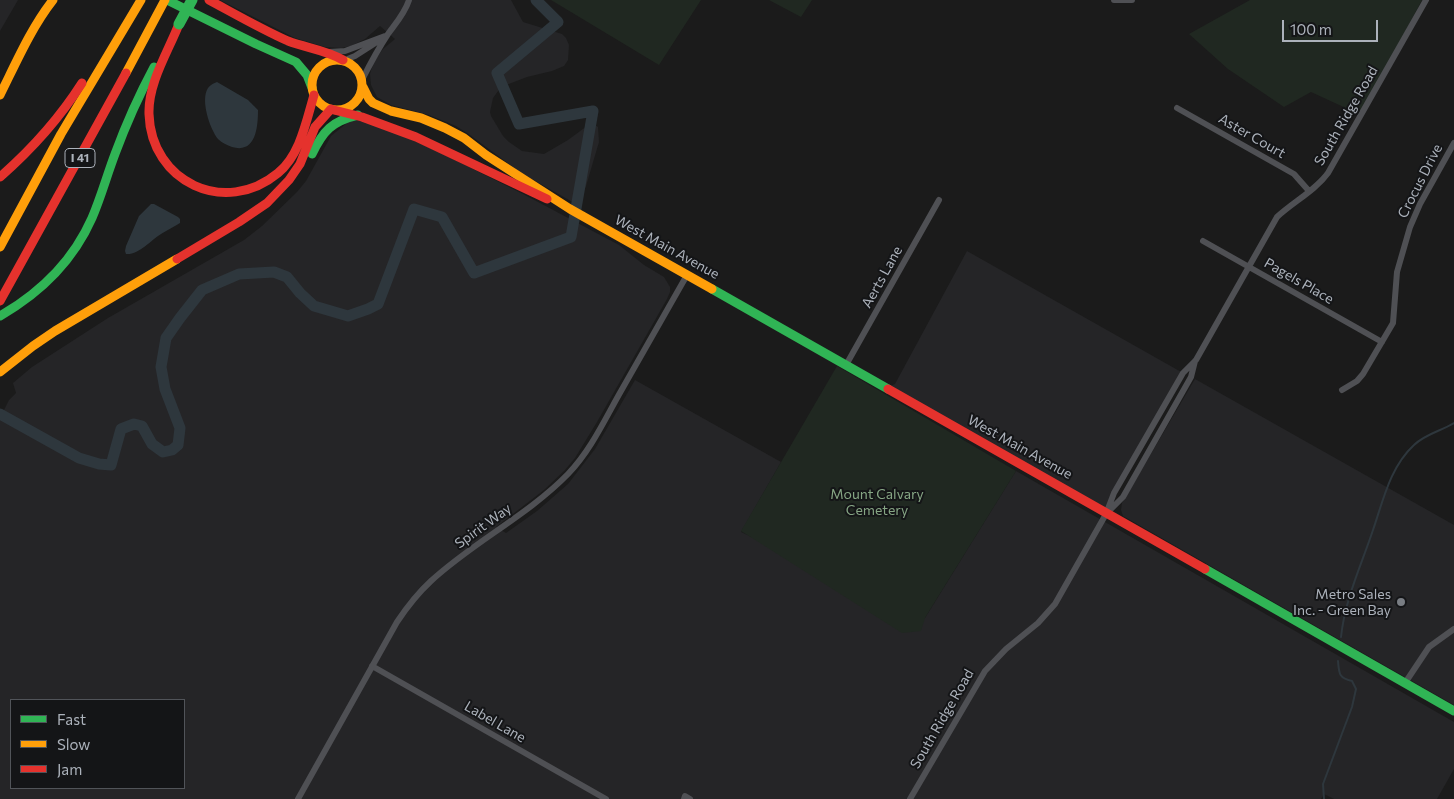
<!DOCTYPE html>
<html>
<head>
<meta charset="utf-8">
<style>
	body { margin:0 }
	#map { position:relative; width:1454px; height:799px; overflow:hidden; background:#1b1b1b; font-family:Commissioner,sans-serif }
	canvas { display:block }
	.legend { position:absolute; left:10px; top:699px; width:175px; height:90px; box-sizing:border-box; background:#141517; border:1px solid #515459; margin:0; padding:6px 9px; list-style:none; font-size:15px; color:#acb2bb }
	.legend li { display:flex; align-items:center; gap:10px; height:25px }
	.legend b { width:25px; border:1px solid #515459 }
	.scale { position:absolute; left:1282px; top:20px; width:96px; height:22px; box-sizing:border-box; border:2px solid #acb2bb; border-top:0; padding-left:6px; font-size:15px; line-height:18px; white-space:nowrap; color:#acb2bb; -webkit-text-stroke:4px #141517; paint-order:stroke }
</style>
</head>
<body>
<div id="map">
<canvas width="1454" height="799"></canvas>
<ul class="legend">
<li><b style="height:6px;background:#30b455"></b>Fast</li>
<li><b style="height:6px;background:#ff9f0a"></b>Slow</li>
<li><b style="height:6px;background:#e5322d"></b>Jam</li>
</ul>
<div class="scale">100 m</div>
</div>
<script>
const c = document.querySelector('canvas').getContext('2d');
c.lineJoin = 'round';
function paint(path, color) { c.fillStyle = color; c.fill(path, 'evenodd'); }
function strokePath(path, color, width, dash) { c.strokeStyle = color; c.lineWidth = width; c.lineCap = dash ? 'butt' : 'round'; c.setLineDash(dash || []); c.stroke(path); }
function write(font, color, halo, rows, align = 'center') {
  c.font = font + ' Commissioner,sans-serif'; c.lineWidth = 4; c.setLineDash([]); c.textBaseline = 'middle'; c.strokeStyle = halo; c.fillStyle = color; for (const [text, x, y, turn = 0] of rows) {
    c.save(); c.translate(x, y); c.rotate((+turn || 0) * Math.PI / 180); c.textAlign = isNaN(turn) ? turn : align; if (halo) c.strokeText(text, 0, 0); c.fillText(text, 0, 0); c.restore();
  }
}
paint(new Path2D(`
	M0 0H18L0 31Z
	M220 0H511L523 22 562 34 566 38 569 45 568 60 564 66 552 71 527 77 501 87 493 98 490 112 491 116 503 136 509 142 522 151 544 154 568 140 587 126 594 124 598 127 599 142 586 186 578 205 521 173 470 135 456 126 429 115 391 105 377 97 371 85 370 74 374 61 383 49 395 39 380 26 365 39 351 46 341 48 325 47 295 38Z
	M352 119 360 120 396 133 439 152 523 194 619 245 644 265 664 277 670 287V292L667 299 597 422 575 458 565 470 544 490 496 527 506 533 537 511 568 484 595 449 635 380 781 462 741 532 925 618 1016 471 1454 722V769L1437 799H1334L1324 794 1321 799H0V418L9 400 16 393 13 383 32 367 108 318 244 240 262 226 297 192 306 181 331 136ZM11 700H184V788H11Z
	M967 251 1183 373 1147 435 1106 514 885 388 895 384Z
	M1195 379 1454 525V705L1123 516 1121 510 1122 503Z`), '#252527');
paint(new Path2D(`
	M551 0H701L659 65Z
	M769 0H812L801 17Z
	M1250 0H1422L1361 115 1311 92 1284 107 1228 69 1189 34Z
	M837 366 1016 471 931 608 925 618 921 631 902 633 741 531Z`), '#202821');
paint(new Path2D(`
	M217 82 248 100 258 110C258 127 256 154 232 147 227 145 222 143 218 139 210 129 200 100 208 88 210 85 214 83 217 82Z
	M151 204H154L178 217 180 219V223C174 227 167 230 161 234 151 240 139 255 126 254L125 251 126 246 139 216Z`), '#2e373d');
strokePath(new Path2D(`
	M1341 637C1345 599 1361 566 1373 530 1383 501 1390 467 1414 445 1425 434 1441 431 1454 423
	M1324 799 1323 784 1352 707 1356 689 1352 681C1339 678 1339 674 1338 661`), '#2e373d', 2);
strokePath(new Path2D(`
	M0 414 79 458 99 464 111 465 121 429 134 424 142 426 152 444 163 452 172 450 178 445 180 428 165 389 161 367 166 338 180 318 202 290 239 274 274 272 287 277 300 293 314 306 348 316 368 309 378 304 414 209 442 217 474 273 571 237 593 111 519 124 497 73 558 22 536 0`), '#2e373d', 11);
strokePath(new Path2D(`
	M1114 0H1132
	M329 52 345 51 385 36
	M345 60 355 56 380 40
	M362 80C370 64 378 49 388 34 396 23 405 13 409 0
	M1177 108 1294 174 1309 191
	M1203 241 1382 342
	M846 365 939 200
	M1342 390 1357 381 1363 374 1393 323 1397 272 1410 227 1420 204 1454 143
	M1109 511 1123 497 1191 377 1195 361
	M372 666 606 799
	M1405 683 1429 647 1454 629
	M298 799 397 622C407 607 418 593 431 581 473 542 527 516 568 474 591 450 605 419 621 391 643 352 665 314 687 275
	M684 799 685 796 690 799
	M910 799 985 671 1006 649 1038 623 1055 604 1106 514 1114 493 1183 373 1196 360 1277 217C1293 202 1315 191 1328 173L1426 0`), '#4f5054', 6);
strokePath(new Path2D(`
	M167 0 256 44 296 62 307 75 312 88
	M312 154C323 131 332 121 358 115
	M712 289 888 389
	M0 316C40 293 73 261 92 218 101 197 107 175 115 154 126 124 139 95 154 67
	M1205 569 1454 711`), '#30b455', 9);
strokePath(new Path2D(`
	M312 85a25 25 0 1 1 50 0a25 25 0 1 1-50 0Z
	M126 73 165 0
	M363 87 369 99 373 103 391 111 421 118 445 128 464 138 486 155 570 209 712 289
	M0 95C16 63 31 28 53 0
	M0 247 61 134 141 0
	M0 372 33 346 55 331 177 259`), '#ff9f0a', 9);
strokePath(new Path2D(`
	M209 0C235 14 261 29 288 41 306 48 326 50 343 60
	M179 24C168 52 148 83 149 114 151 182 225 217 278 173 300 155 306 122 314 95
	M334 110 362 117 416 137 547 199
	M0 177C32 149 59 119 82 83
	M177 259 239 222 267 203 289 180 300 164 315 127 331 109
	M0 301 126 73
	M888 389 1205 569`), '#e5322d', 9);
strokePath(new Path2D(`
	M179 24 192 0`), '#30b455', 11);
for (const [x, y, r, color] of [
	[1401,602,5,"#797d83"]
]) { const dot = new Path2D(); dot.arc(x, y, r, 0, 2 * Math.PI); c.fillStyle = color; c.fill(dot); strokePath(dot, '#141517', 2); }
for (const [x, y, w] of [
	[80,158,30]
]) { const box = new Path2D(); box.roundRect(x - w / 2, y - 9.5, w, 19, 4); c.fillStyle = '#141517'; c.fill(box); strokePath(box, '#acb2bb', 1); }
write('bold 12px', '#acb2bb', null, [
	["I 41",80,158]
]);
write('14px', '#acb2bb', '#141517', [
	["South Ridge Road",1346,116,-60],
	["Aster Court",1252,136,30],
	["Crocus Drive",1420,181,-63],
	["West Main Avenue",667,247,29],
	["Aerts Lane",882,277,-61],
	["Pagels Place",1299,281,30],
	["West Main Avenue",1020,447,29],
	["Spirit Way",483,526,-36],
	["South Ridge Road",942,719,-60],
	["Label Lane",495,722,30]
]);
write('14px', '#86a584', '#141517', [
	["Mount Calvary",877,494],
	["Cemetery",877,510]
]);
write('14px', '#acb2bb', '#141517', [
	["Metro Sales",1391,594],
	["Inc. - Green Bay",1391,610]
], 'right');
</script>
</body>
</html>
